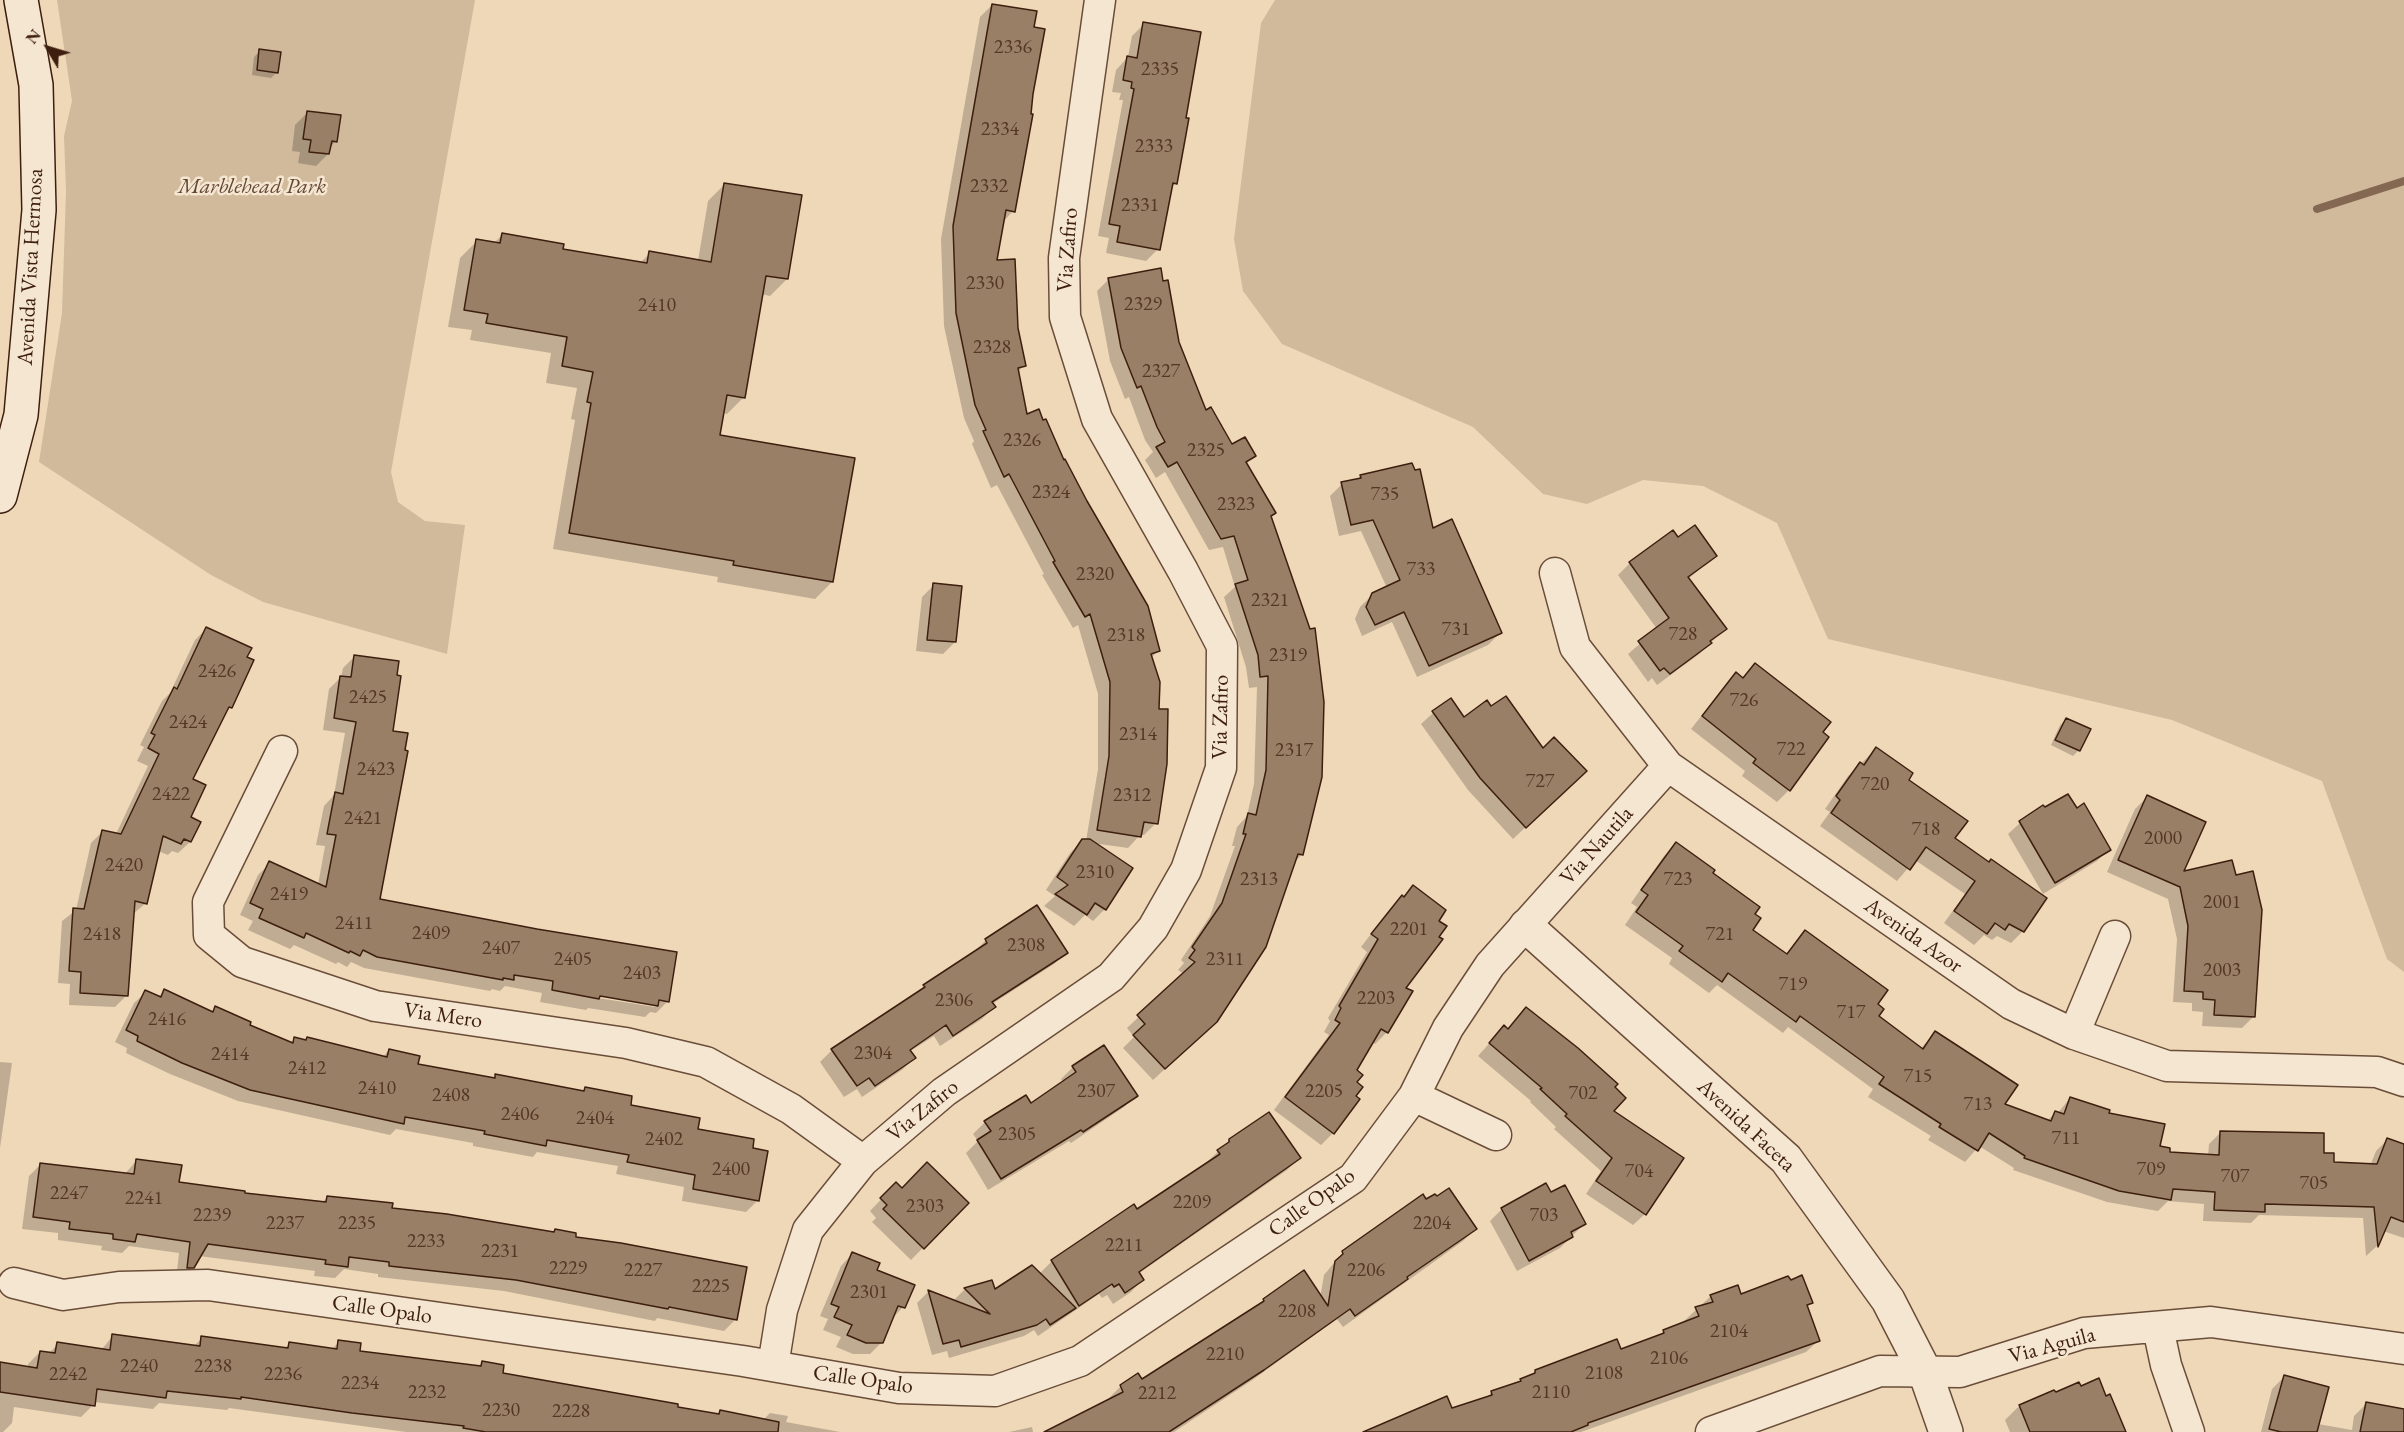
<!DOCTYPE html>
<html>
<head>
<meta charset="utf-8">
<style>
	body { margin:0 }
	#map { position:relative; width:2404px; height:1432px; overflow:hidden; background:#efd8b8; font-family:"EB Garamond",serif }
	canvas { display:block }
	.north { position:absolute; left:18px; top:18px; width:60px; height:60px; -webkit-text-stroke:4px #f5e6d1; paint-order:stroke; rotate:308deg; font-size:16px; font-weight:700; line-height:24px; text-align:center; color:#3e1f0f }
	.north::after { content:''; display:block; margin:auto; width:21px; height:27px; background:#3e1f0f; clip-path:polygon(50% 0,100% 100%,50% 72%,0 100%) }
</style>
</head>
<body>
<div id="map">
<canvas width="2404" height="1432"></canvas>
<div class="north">N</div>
</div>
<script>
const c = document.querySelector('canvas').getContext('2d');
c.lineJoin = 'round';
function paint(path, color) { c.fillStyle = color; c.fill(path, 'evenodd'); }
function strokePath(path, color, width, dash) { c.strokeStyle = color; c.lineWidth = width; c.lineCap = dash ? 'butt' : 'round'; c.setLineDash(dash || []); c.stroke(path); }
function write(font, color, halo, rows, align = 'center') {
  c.font = font + ' "EB Garamond",serif'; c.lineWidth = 5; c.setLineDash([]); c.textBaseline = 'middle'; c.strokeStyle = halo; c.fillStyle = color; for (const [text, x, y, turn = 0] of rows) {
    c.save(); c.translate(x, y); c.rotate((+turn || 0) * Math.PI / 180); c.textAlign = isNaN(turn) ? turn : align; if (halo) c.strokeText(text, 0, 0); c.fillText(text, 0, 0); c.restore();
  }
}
paint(new Path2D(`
	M57 0H475L391 472 398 502 425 521 465 525 447 654 263 602 211 575 39 462 62 313 66 191 64 136 72 101Z
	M1275 0H2404V972L2387 959 2322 781 2172 720 1828 639 1777 523 1703 486 1643 480 1587 504 1543 494 1473 427 1282 344 1243 291 1234 239 1261 23Z`), '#d1b99b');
paint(new Path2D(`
	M992 5 1013 211 1003 222 995 261 1016 328 1024 365 1018 372 1026 416 1063 462 1159 650 1151 658 1156 823 1144 835H1140L1128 848 1092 843 1105 909 1093 921 1085 915 1074 926 1044 906 1055 896 1046 890 1070 853 1082 841H1086L1098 769V694L1078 625 1073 628 1042 575 1044 574 997 485 991 488 972 444 974 441 964 418 944 326 941 239 980 17Z
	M1144 24 1184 119 1176 183 1170 189 1158 249 1146 261 1106 253 1109 238 1098 236 1123 100H1119L1121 93 1112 92 1116 70 1128 57 1132 36Z
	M260 51 277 72 271 78 252 75 254 57Z
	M307 113 336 141 329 148 328 154 316 166 298 163 300 152 292 151 295 125Z
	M725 184 787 279 770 296 761 294 744 397 727 414 722 413 719 436 832 582 815 599 717 582 718 577 553 549 575 420 571 419 577 388 546 383 551 353 470 340 472 330 448 327 460 258 477 241 493 244 502 235 561 250 639 264 650 253 698 261 708 201Z
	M1109 279 1178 342 1205 412 1232 446 1254 456 1245 464 1270 516 1302 854 1293 864 1203 1034 1153 1080 1123 1048 1134 1037 1127 1028 1184 974 1178 970 1184 963 1181 960 1210 916 1235 846H1232L1237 827 1247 816 1254 784 1257 687 1249 688 1246 667 1224 597 1235 587 1223 547 1209 550 1165 472 1156 478 1145 460 1153 452 1145 440 1129 397 1125 399 1110 361 1097 291Z
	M1361 476 1500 633 1488 645 1417 677 1392 622 1362 636 1355 619 1360 607 1373 594 1387 588 1361 531 1339 536 1330 496 1342 484 1357 480Z
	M1715 556 1688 579 1725 629 1698 655 1657 685 1652 678 1648 682 1628 654 1657 629 1618 575 1630 563Z
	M934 585 955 642 943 654 916 651 922 597Z
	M207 628 245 658 231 707 224 713 191 780 189 818 199 822 190 842 178 853 172 851 168 855 158 851 146 903 132 915 127 995 115 1007 69 1005 70 984 58 983 62 921 76 910 91 843 103 831 116 834 148 766 137 761 144 747 140 745 162 701 170 693 195 640Z
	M355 656 392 732 379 901 668 1001 656 1013 650 1012 645 1017 588 1008 586 1010 540 1002 542 993 505 986 500 991 492 989 490 991 364 968 351 962 347 967 338 962 336 964 294 945 290 949 248 930 253 921 240 915 258 875 270 863 318 885 325 846 316 845 324 806 334 795 345 733 323 730 329 689 341 677 343 668ZM593 994 658 1004 655 1007 592 997Z
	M1755 665 1789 790 1777 802 1742 776 1745 771 1691 729 1725 686 1736 674 1742 679Z
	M1491 708 1543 750 1573 783 1513 839 1468 790 1421 724 1433 713 1464 719Z
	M2066 719 2079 750 2073 756 2051 745 2060 725Z
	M1876 749 1906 780 2023 931 2011 943 1997 936 1992 940 1984 935 1974 945 1944 923 1965 894 1915 860 1897 881 1820 826 1830 812 1825 809 1848 776Z
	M2147 797 2254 1016 2242 1028 2202 1026 2203 1012 2192 1011V1003L2173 1002 2177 939 2168 899 2107 872 2135 809Z
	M2076 810 2109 849 2097 861 2043 894 2008 834 2020 823Z
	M1676 844 1753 914 1751 930 1785 955 1805 932 1876 1004 1877 1017 1920 1049 1935 1033 2003 1105 2047 1121 2055 1113 2057 1114 2070 1098 2107 1115 2168 1154 2208 1156 2209 1144 2221 1132 2322 1154 2332 1164 2370 1166 2376 1151 2387 1140 2404 1146V1238L2383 1231 2377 1246 2366 1256 2363 1218 2259 1215 2251 1223 2203 1221 2204 1204 2168 1201 2158 1211 2107 1202 2013 1170 2014 1168 1979 1146 1965 1162 1928 1140 1931 1136 1868 1097 1873 1089 1788 1027 1783 1033 1717 985 1709 993 1669 964 1672 958 1625 925 1637 907 1631 903 1664 856Z
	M1413 887 1437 921 1404 988 1387 1032 1375 1044 1372 1042 1355 1071V1082L1333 1133 1321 1145 1274 1110 1329 1035 1324 1032 1330 1021 1328 1018 1367 952 1361 947 1390 909Z
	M986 940 1066 952 1054 964 992 1004 994 1007 982 1019 940 1046 934 1036 909 1052 914 1058 902 1070 862 1097 857 1089 844 1097 820 1062 832 1050 974 952Z
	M165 991 211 1013 216 1008 248 1026 290 1043 295 1038 382 1058 389 1050 416 1066 493 1079 496 1076 582 1092 585 1089 751 1150 758 1200 746 1212 682 1201 684 1187 616 1174 618 1166 537 1152 533 1157 473 1146V1143L396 1129 390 1135 238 1101 170 1074 126 1053 127 1048 115 1042 134 1003 146 992 158 997Z
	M1526 1009 1613 1088 1612 1111 1645 1214 1633 1225 1586 1194 1601 1171 1554 1129 1556 1127 1530 1102 1531 1101 1478 1056 1504 1027 1507 1030Z
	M0 1062 12 1063 0 1148Z
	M1073 1067 1136 1096 1124 1107 1071 1143 1069 1141 988 1190 966 1153 978 1141 973 1134 985 1122 1030 1105 1064 1083 1061 1079Z
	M1230 1140 1299 1158 1287 1170 1138 1274 1142 1280 1131 1292 1113 1304 1107 1295 1102 1298 1099 1294 1038 1336 1034 1330 1024 1336 949 1358 947 1351 932 1355 917 1303 928 1292 953 1301 964 1290 991 1282 994 1292 1039 1274 1052 1261 1134 1207 1136 1211 1207 1164 1206 1163Z
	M137 1160 177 1183 243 1194 321 1203 328 1197 574 1238 736 1319 724 1331 657 1318 655 1321 504 1291 378 1277V1274L344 1269 335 1278 314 1276 315 1271 199 1256 193 1267 180 1279 176 1280 179 1253 129 1246 122 1253 101 1250 102 1246 58 1240V1233L22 1229 29 1176 41 1164 124 1175Z
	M896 1184 902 1190 967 1203 911 1260 872 1222 876 1218 870 1211Z
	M1551 1194 1584 1224 1560 1248 1517 1271 1490 1221 1502 1209Z
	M1426 1202 1475 1229 1463 1241 1343 1327 1337 1319 1251 1381 1174 1432H1047L1110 1400 1109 1398 1121 1386 1142 1381 1255 1309 1264 1300 1320 1298 1324 1275 1343 1252Z
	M852 1254 875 1271 903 1307 891 1320 882 1342 870 1354H853L836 1347 841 1337 823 1330 828 1319 820 1316 841 1266Z
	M1711 1296H1740L1811 1303 1806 1308 1818 1341 1806 1352 1581 1432H1375L1485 1399 1492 1392 1518 1383 1536 1372 1620 1351 1657 1337 1664 1331 1685 1323 1684 1321Z
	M113 1336 193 1347 202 1338 284 1349 289 1344 331 1350 339 1342 358 1352 478 1367 483 1362 501 1375 717 1415 720 1412 763 1420 770 1413 788 1416 786 1422 840 1432H406L229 1408 227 1410 159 1403 153 1409 94 1402 93 1405 81 1417 14 1407 12 1423 3 1432H0V1364L28 1368V1364L40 1352 48 1354 58 1344 101 1350Z
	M2284 1377 2318 1424 2352 1430 2354 1416 2366 1404 2404 1411V1432H2261L2272 1389Z
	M2080 1388 2106 1398 2124 1432H2010L2005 1420 2017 1408 2054 1392 2055 1394Z
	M1032 1427 1033 1432H1009Z`), '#0003');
strokePath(new Path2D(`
	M2317 209 2404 181`), '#846852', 8);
const building = new Path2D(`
	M992 4 1037 11 1034 27 1045 29 1033 94 1031 114H1033L1015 212 1006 210 997 260 1015 259 1018 328 1026 366 1018 368 1027 414 1039 409 1043 420 1046 419 1064 460 1065 459 1087 501 1148 606 1160 651 1151 654 1160 682 1159 709H1168L1167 764 1158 824 1144 822 1141 837 1097 830 1109 756 1110 682 1090 614 1085 617 1053 562 1055 561 1009 474 1004 477 983 431 986 430 975 405 956 313 953 226Z
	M1143 22 1201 32 1186 118H1189L1177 184 1173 183 1160 250 1117 242 1120 226 1109 224 1134 89 1131 88 1132 82 1123 80 1127 56 1137 58Z
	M259 49 281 52 278 73 257 70Z
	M307 111 341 115 337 142 332 141 329 154 309 152 311 140 303 139Z
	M724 183 802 195 788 279 766 276 745 398 727 395 720 435 855 458 833 582 733 565 734 561 569 533 591 403 587 402 593 372 562 366 567 337 486 323 488 314 464 310 476 239 500 243 502 233 564 244 563 249 647 263 649 251 711 262Z
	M1161 268 1163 281 1168 280 1179 342 1206 410 1211 407 1232 444 1245 437 1256 456 1246 462 1276 513 1271 516 1310 629 1315 628 1324 702 1322 777 1303 855 1298 854 1266 947 1217 1022 1165 1069 1133 1035 1145 1024 1137 1015 1195 962 1189 958 1195 950 1192 947 1222 903 1246 834H1243L1248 813 1256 815 1266 770 1268 676 1260 677 1258 655 1235 584 1248 580 1234 536 1221 539 1177 462 1168 467 1156 447 1165 442 1157 427 1141 386 1137 388 1121 348 1108 278Z
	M1412 463 1415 470 1420 469 1433 528 1452 519 1502 633 1429 666 1404 612 1375 625 1366 607 1372 593 1400 580 1373 520 1351 525 1341 482 1361 478 1360 475Z
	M1695 525 1717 556 1688 577 1727 629 1710 641 1712 643 1670 674 1664 668 1660 671 1638 641 1669 618 1629 562 1673 530 1678 537Z
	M933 583 962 586 956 642 927 640Z
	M206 627 252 648 247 657 254 660 232 708 229 707 193 779 206 785 191 817 201 822 191 842 184 839 181 844 163 836 147 904 135 901 128 996 80 993 81 972 69 971 73 908 84 909 102 830 121 834 159 754 148 748 155 735 151 733 174 687 177 689Z
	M354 655 399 661 397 675 401 676 393 731 408 733 405 750 408 751 380 899 537 929 677 952 669 1002 659 1000 658 1006 600 996 599 999 552 990 553 981 514 975V980L503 978V980L377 957 363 950 360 956 350 951 349 953 306 933 304 938 259 918 263 909 250 903 269 861 326 887 336 835 327 834 335 792 343 794 356 722 334 718 340 676 351 677Z
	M1755 663 1831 722 1823 732 1829 737 1790 791 1753 763 1756 759 1702 716 1736 672 1743 678Z
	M1506 696 1543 748 1554 737 1587 771 1526 828 1480 778 1432 711 1451 698 1464 717 1487 700 1491 706Z
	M2066 718 2091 729 2080 751 2055 740Z
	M1876 747 1913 773 1909 780 1968 821 1955 838 1989 862 1991 859 2047 898 2024 932 2009 924 2005 930 1995 923 1987 934 1954 911 1975 881 1926 847 1910 870 1831 813 1840 800 1836 796 1860 762 1864 765Z
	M2068 794 2077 808 2084 803 2111 850 2055 883 2019 821 2043 805 2045 807Z
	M2147 795 2206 822 2184 871 2232 860 2236 875 2253 871 2262 910 2255 1017 2214 1015 2215 1000 2203 999V992L2184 991 2188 926 2180 887 2118 860Z
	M1082 839H1090L1133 868 1106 910 1095 903 1087 915 1055 894 1068 885 1057 877Z
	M1676 842 1715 870 1713 873 1760 907 1755 914 1761 918 1753 930 1787 954 1805 930 1888 990 1878 1004 1884 1009 1879 1016 1923 1049 1935 1031 2018 1085 2005 1104 2051 1121 2055 1111 2064 1114 2070 1097 2110 1110 2109 1113 2165 1124 2160 1146 2170 1148V1152L2219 1155 2220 1131 2324 1133V1153H2334V1162L2377 1164 2387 1138 2404 1144V1222L2391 1217 2378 1247 2374 1207 2265 1204V1212L2214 1210 2215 1192 2173 1189 2171 1200 2119 1191 2024 1158 2025 1156 1989 1133 1978 1151 1939 1127 1941 1124 1879 1084 1884 1077 1800 1016 1796 1022 1728 973 1722 982 1679 951 1683 946 1636 912 1648 895 1641 890Z
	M1413 885 1446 910 1439 921 1447 926 1439 937 1443 939 1406 988 1413 991 1388 1033 1381 1029 1357 1070 1363 1075 1357 1082 1363 1087 1356 1096 1360 1099 1334 1134 1285 1097 1340 1023 1335 1020 1341 1008 1339 1006 1378 939 1371 934 1402 895 1404 897Z
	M1037 905 1068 953 992 1002 996 1007 953 1036 946 1025 910 1050 916 1058 875 1086 869 1078 857 1086 831 1049 925 987 923 985 987 943 985 939Z
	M164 989 213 1012 215 1006 251 1022 250 1025 293 1043 294 1037 306 1040 307 1037 387 1057 389 1049 420 1056 418 1064 495 1078V1074L584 1091 585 1087 632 1096 631 1105 700 1118 698 1129 754 1139 753 1148 768 1151 759 1201 693 1189 695 1175 627 1162 629 1155 547 1140 546 1146 484 1134 485 1131 405 1117 404 1124 250 1090 182 1063 137 1041 138 1036 126 1030 145 990 161 997Z
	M1526 1007 1578 1048 1618 1084 1615 1087 1626 1098 1614 1111 1684 1158 1646 1215 1596 1181 1612 1158 1565 1116 1567 1114 1540 1089 1542 1088 1489 1043 1504 1025 1508 1029Z
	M1104 1045 1138 1096 1083 1132 1081 1130 1001 1179 977 1140 991 1131 984 1121 1026 1095 1031 1103 1076 1072 1072 1066Z
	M1269 1112 1301 1158 1139 1272 1144 1280 1125 1293 1119 1284 1114 1287 1112 1284 1079 1306 1051 1260 1134 1204 1137 1209 1220 1154 1217 1150 1229 1142V1139Z
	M136 1159 182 1165 179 1182 245 1191V1193L326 1202 327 1196 393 1203 392 1208 447 1214 548 1231 554 1232 555 1229 576 1233V1237L621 1243 747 1267 737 1320 669 1307 668 1309 516 1280 389 1266V1262L349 1257 348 1267 325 1264 326 1260 208 1244 194 1268H187L190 1242 137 1234 135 1242 113 1239V1234L69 1229 70 1222 33 1217 40 1163 134 1174Z
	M927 1162 969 1203 924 1249 883 1209 887 1205 880 1198 896 1182 902 1188Z
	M1546 1183 1551 1192 1565 1185 1586 1224 1571 1232 1573 1237 1529 1261 1501 1208Z
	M1449 1188 1477 1229 1407 1277 1408 1279 1355 1316 1350 1309 1264 1370 1169 1432H1044L1123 1392 1120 1385 1138 1373 1142 1379 1264 1301 1263 1299 1304 1270 1328 1306 1335 1261 1343 1254 1342 1251 1423 1194 1426 1199 1435 1194 1437 1196Z
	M852 1252 880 1263 877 1270 915 1285 905 1308 898 1306 883 1343H866L847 1335 852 1325 834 1317 839 1307 831 1304Z
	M1032 1265 1076 1308 1050 1325 1046 1319 1037 1325 961 1347 959 1340 943 1344 928 1290 990 1314 964 1288 992 1280 995 1289Z
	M1802 1275 1813 1303 1807 1305 1820 1341 1588 1423V1425L1571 1432H1363L1447 1396 1452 1408 1492 1395 1491 1391 1521 1381 1520 1379 1535 1373V1370L1617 1339 1621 1349 1664 1333 1663 1330 1699 1316 1695 1307 1713 1302 1710 1295 1738 1285 1741 1294 1788 1276 1791 1280Z
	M112 1334 200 1346 201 1336 288 1348 289 1342 337 1349 338 1340 361 1343 360 1351 481 1366 482 1361 504 1365 503 1373 678 1404V1407L719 1414 720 1410 779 1422 778 1432H486L463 1428 464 1426 352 1413 241 1397V1399L167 1391 166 1398 97 1389 95 1406 0 1392V1362L37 1368 40 1351 55 1353 57 1342 110 1350Z
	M2284 1375 2329 1387 2317 1432H2281L2269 1429Z
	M2099 1378 2106 1396 2110 1394 2126 1432H2030L2019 1405 2054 1390 2056 1392 2079 1382 2081 1386Z
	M2366 1402 2404 1409V1432H2360Z`);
paint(building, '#9a7f67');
strokePath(building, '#3e1f0f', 1.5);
const minor = new Path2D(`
	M1555 573 1575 647 1668 766 2011 1004 2074 1034 2167 1066 2377 1072 2404 1081
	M282 751 208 902 209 935 242 962 375 1006 626 1043 706 1062 791 1109 863 1161
	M2074 1034 2115 936
	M1414 1096 1496 1135
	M14 1283 63 1295 119 1287 208 1285 743 1361 899 1388 995 1391 1080 1361 1353 1178 1414 1096 1448 1028 1490 965 1668 766
	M2158 1328 2166 1365 2189 1432
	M773 1366 782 1310 808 1230 863 1161 944 1092 1111 977 1153 928 1186 870 1221 768 1222 646 1183 571 1097 419 1065 317 1064 258 1100 0
	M1711 1432 1880 1371 1960 1372 2084 1333 2211 1322 2404 1349`);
const tertiary = new Path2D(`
	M1526 926 1786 1159 1888 1300 1925 1372 1946 1432`);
const secondary = new Path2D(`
	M0 496 21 415 39 210 36 85 21 0`);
strokePath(minor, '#6a4d39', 33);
strokePath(tertiary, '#6a4d39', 36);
strokePath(secondary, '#3e1f0f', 36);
strokePath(minor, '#f5e6d1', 30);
strokePath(tertiary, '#f5e6d1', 33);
strokePath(secondary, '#f5e6d1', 33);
write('20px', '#553725', null, [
	["2336",1013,48],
	["2335",1160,70],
	["2334",1000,130],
	["2333",1154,147],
	["2332",989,187],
	["2331",1140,206],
	["2330",985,284],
	["2329",1143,305],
	["2410",657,306],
	["2328",992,348],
	["2327",1161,372],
	["2326",1022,441],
	["2325",1206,451],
	["2324",1051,493],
	["735",1385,495],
	["2323",1236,505],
	["733",1421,570],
	["2320",1095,575],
	["2321",1270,601],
	["731",1456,630],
	["728",1683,635],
	["2318",1126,636],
	["2319",1288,656],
	["2426",217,672],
	["2425",368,698],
	["726",1744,701],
	["2424",188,723],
	["2314",1138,735],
	["722",1791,750],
	["2317",1294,751],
	["2423",376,770],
	["727",1540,782],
	["720",1875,785],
	["2422",171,795],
	["2312",1132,796],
	["2421",363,819],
	["718",1926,830],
	["2000",2163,839],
	["2420",124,866],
	["2310",1095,873],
	["2313",1259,880],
	["723",1678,880],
	["2419",289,895],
	["2001",2222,903],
	["2411",354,924],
	["2201",1409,930],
	["2409",431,934],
	["2418",102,935],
	["721",1720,935],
	["2308",1026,946],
	["2407",501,949],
	["2405",573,960],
	["2311",1225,960],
	["2003",2222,971],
	["2403",642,974],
	["719",1793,985],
	["2203",1376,999],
	["2306",954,1001],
	["717",1851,1013],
	["2416",167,1020],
	["2304",873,1054],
	["2414",230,1055],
	["2412",307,1069],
	["715",1918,1077],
	["2410",377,1089],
	["2307",1096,1092],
	["2205",1324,1092],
	["702",1583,1094],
	["2408",451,1096],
	["713",1978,1105],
	["2406",520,1115],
	["2404",595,1119],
	["2305",1017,1135],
	["711",2066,1139],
	["2402",664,1140],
	["2400",731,1170],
	["709",2151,1170],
	["704",1639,1172],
	["707",2235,1177],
	["705",2314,1184],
	["2247",69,1194],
	["2241",144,1199],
	["2209",1192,1203],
	["2303",925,1207],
	["2239",212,1216],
	["703",1544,1216],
	["2237",285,1224],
	["2235",357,1224],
	["2204",1432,1224],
	["2233",426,1242],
	["2211",1124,1246],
	["2231",500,1252],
	["2229",568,1269],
	["2227",643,1271],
	["2206",1366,1271],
	["2225",711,1287],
	["2301",869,1293],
	["2208",1297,1312],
	["2104",1729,1332],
	["2210",1225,1355],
	["2106",1669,1359],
	["2240",139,1367],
	["2238",213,1367],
	["2108",1604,1374],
	["2242",68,1375],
	["2236",283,1375],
	["2234",360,1384],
	["2232",427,1393],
	["2110",1551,1393],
	["2212",1157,1394],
	["2230",501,1411],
	["2228",571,1412]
]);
write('italic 22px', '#634632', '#f5e6d1', [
	["Marblehead Park",252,187]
]);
write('22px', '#3e1f0f', '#f5e6d1', [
	["Via Zafiro",1068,250,-86],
	["Avenida Vista Hermosa",31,267,-87],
	["Via Zafiro",1221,717,-89],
	["Via Nautila",1597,846,-48],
	["Avenida Azor",1913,936,35],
	["Via Mero",443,1016,8],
	["Via Zafiro",923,1111,-39],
	["Avenida Faceta",1746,1126,43],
	["Calle Opalo",1312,1203,-36],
	["Calle Opalo",382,1310,8],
	["Via Aguila",2052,1346,-15],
	["Calle Opalo",863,1380,8]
]);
</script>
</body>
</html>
